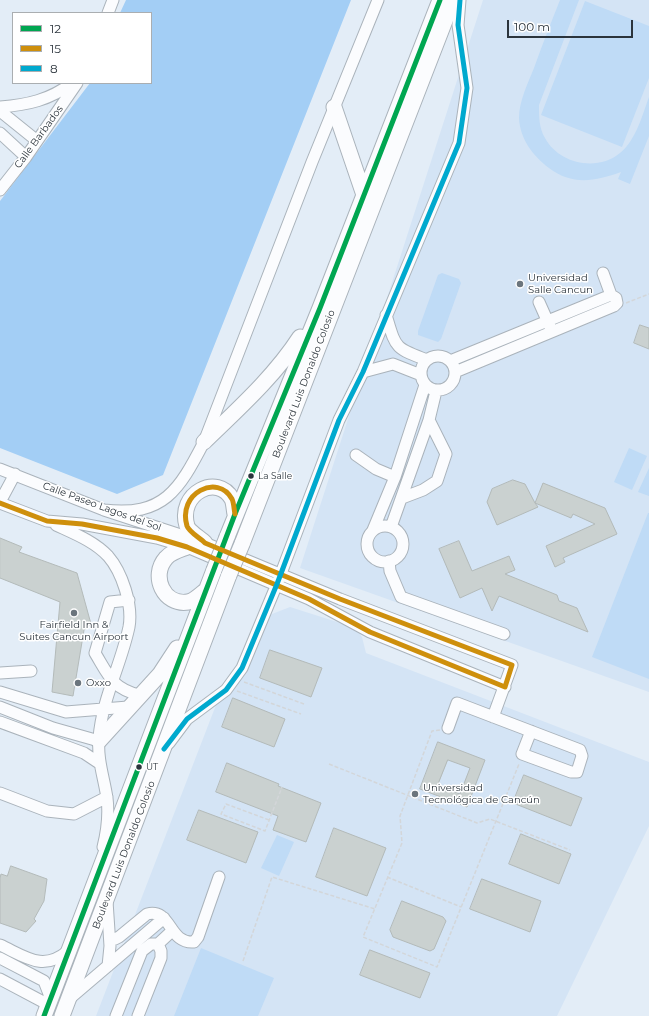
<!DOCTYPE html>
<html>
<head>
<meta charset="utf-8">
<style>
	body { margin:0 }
	#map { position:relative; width:649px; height:1016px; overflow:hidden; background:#e3edf7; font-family:Montserrat,sans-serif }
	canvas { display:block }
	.legend { position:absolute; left:12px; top:12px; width:140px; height:72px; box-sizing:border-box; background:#fff; border:1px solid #aaaeb1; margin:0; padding:5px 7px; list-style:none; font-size:12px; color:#2b343c }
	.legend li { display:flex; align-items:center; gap:8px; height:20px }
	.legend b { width:20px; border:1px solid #aaaeb1 }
	.scale { position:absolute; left:507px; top:20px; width:126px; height:18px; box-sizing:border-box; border:2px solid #2b343c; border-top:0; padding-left:5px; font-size:12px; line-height:14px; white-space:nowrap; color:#2b343c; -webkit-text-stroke:3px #fff; paint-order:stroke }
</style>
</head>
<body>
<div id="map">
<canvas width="649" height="1016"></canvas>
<ul class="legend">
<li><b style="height:5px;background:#00a651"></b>12</li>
<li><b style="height:5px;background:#ce8f0c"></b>15</li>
<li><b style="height:5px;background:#00a9ce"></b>8</li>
</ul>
<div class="scale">100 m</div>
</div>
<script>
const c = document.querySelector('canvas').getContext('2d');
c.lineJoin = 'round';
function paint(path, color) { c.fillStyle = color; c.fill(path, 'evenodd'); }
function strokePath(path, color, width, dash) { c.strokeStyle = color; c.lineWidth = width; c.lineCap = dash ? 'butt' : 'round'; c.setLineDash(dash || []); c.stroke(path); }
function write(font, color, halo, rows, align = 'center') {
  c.font = font + ' Montserrat,sans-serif'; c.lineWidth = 3; c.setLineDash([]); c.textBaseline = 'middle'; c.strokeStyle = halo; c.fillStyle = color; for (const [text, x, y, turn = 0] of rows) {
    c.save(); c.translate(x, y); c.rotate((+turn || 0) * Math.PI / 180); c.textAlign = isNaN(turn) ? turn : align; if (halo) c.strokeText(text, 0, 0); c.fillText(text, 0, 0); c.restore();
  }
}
paint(new Path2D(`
	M483 0H649V692L300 568Z
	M290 607 356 628 362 637 366 653 649 762V826L557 1016H96L216 705 232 691 245 673 266 621 272 614Z`), '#d4e4f5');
paint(new Path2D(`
	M560 0H579L539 105C539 117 539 128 545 138 559 164 597 172 620 153 636 140 642 116 649 97V136L630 184 618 179 621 172C596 181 572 186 549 168 533 156 520 139 519 118 519 101 528 83 534 68 542 45 551 23 560 0Z
	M585 1 649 26V78L622 147 541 115Z
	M442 273 459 279 461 283 441 339 438 342 418 335V331L438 275Z
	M629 448 647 456 632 490 614 482Z
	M649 468V496L638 492Z
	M648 513H649V679L592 657Z
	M277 835 294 842 279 876 261 868Z
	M201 948 274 978 258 1016H174Z`), '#bfdbf6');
paint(new Path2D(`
	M126 0H351L163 475 117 494 0 448V201L90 83H151V13H120Z`), '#a3cef5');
const building = new Path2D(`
	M640 325 649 328V349L634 343Z
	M513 480 525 484 535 503 543 483 605 508 617 534 563 558 565 562 555 567 546 546 595 524 573 514 571 518 535 503 538 507 497 525 487 502 492 489Z
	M0 538 22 547 19 552 77 573 91 624 84 630 73 696 52 692 60 602 0 578Z
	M459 541 472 571 509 556 515 570 505 574 557 595 559 601 577 608 588 632 499 596 492 611 482 588 460 598 439 549Z
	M270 650 322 668 311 697 260 678Z
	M233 698 285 719 274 747 222 727Z
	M438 742 485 760 467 807 420 789ZM448 760 470 768 460 794 438 785Z
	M227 763 279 784 278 786 321 803 306 842 273 830 278 816 216 792Z
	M524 775 582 798 571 826 513 803Z
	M199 810 258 832 246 863 187 840Z
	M334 828 386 848 367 896 316 877Z
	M521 834 571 854 559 884 509 864Z
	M11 866 47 879 44 901 34 919 36 921 26 932 0 923V878L1 874 7 876Z
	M482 879 541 901 530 932 470 909Z
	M402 901 443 917 446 921 434 949 430 951 393 937 390 930Z
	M370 950 430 973 420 998 360 975Z`);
paint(building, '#cad1d0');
strokePath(building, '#b3bab9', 1);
const minor = new Path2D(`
	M108 13 113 0
	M0 107C27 105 50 100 72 83
	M0 111 36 140
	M0 133 26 157
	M0 190 26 157 77 83
	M603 273 611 295
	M539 302 551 329
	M386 315C396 348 394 348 427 360
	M421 373a17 17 0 1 1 34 0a17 17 0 1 1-34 0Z
	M450 361 611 295 616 298 617 303 614 306 455 372
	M363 372 393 364 421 375
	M356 455 376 469 395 477
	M0 469 104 510 205 543 340 599 512 665 493 717
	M402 498 423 490 437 481 446 454 429 420
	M0 502 15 474
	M0 503 47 521 82 524 157 538 187 547 309 599 370 632 505 687
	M104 510C164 517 179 490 204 442L312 162 378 0
	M56 525C73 533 94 541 108 556 122 572 133 605 129 627 121 665 102 699 99 738 97 759 104 778 107 798 109 814 107 831 103 847
	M367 544a18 18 0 1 1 36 0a18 18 0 1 1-36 0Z
	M391 527 429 420 436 391
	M373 530 395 477 425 385
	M389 561 390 571 401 597 504 634
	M129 600 110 602 95 653C109 676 112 688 139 695
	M0 673 31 671
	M0 692 66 712 128 707
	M0 707 53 728 99 741
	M0 722 84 753 99 763
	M448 728 457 703 580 750 582 756 577 772H571L522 754 531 731
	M169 743 187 719 226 690 242 668 277 584 339 420 363 372 459 143 467 88 458 25 460 0
	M0 793 47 811 74 814 107 797
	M107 901 110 946 108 966
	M110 938 115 939 119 937 147 914C172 908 168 944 194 942L198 937 219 877
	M0 945C26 957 43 972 68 951
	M0 958 44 981 51 999
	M0 979 49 1005
	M69 999 164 918
	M116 1016 142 951 151 944H158L172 931
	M138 1016 161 958V951L158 944`);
const major = new Path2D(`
	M334 107 364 195
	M204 442C238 409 274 377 300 337
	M227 537 320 308 440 0
	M205 543C200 538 189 532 187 526 177 493 218 473 232 499 234 503 234 510 235 514
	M242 544 453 0
	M187 547C179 550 171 552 166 558 150 576 164 606 188 602 194 601 201 594 206 590
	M99 741 160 674 177 648
	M44 1016 214 570
	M62 1016 229 575`);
strokePath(minor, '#aab3bb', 13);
strokePath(major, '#aab3bb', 17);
strokePath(new Path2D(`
	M626 303 649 294
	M244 682 304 704
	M237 691 301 714
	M440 730 432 731 400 816 402 843 363 937 437 967 519 764
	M329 764 477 823 490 819 570 850
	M269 820 226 804 221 814 265 831 282 787
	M387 877 461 907
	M243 961 272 877 375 909`), '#d3d6d9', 1.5, [4, 2]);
strokePath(minor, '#fbfcfe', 11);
strokePath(major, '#fbfcfe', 15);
const majorBridge = new Path2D(`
	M214 570 227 537
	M229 575 242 544`);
strokePath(majorBridge, '#aab3bb', 17, []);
strokePath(majorBridge, '#fbfcfe', 15);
strokePath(new Path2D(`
	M44 1016 235 514 320 308 440 0`), '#00a651', 5);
strokePath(new Path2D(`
	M0 503 47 521 82 524 157 538 187 547 309 599 370 632 505 687 512 665 340 599 205 543C200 538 189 532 187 526 177 493 218 473 232 499 234 503 234 510 235 514`), '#ce8f0c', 5);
strokePath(new Path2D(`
	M164 749 187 719 226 690 242 668 277 584 339 420 363 372 459 143 467 88 458 25 460 0`), '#00a9ce', 5);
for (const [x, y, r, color] of [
	[520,284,4,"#6b757d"],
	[251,476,3.5,"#2b343c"],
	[74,613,4,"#6b757d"],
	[78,683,4,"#6b757d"],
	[139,767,3.5,"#2b343c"],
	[415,794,4,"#6b757d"]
]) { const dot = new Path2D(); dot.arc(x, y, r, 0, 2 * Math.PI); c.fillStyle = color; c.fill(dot); strokePath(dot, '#fff', 1.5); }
write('9px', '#2b343c', '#fff', [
	["La Salle",258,476],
	["UT",146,767]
], 'left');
write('10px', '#2b343c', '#fff', [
	["Calle Barbados",39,137,-54],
	["Boulevard Luis Donaldo Colosio",304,384,-69],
	["Calle Paseo Lagos del Sol",102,507,20],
	["Boulevard Luis Donaldo Colosio",124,855,-69]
]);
write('10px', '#2b343c', '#fff', [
	["Universidad",528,278],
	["Salle Cancun",528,290],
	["Fairfield Inn &",74,625,"center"],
	["Suites Cancun Airport",74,637,"center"],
	["Oxxo",86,683],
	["Universidad",423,788],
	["Tecnológica de Cancún",423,800]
], 'left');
</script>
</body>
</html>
